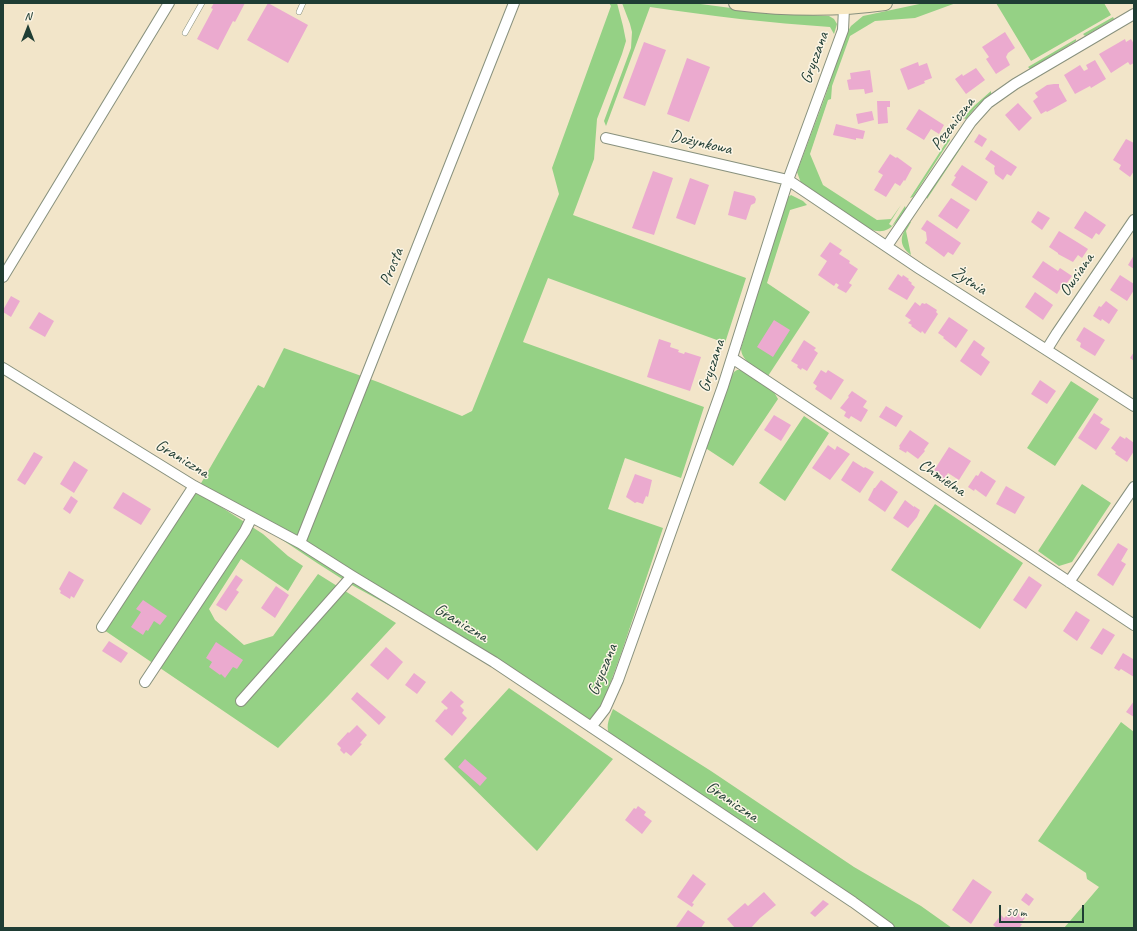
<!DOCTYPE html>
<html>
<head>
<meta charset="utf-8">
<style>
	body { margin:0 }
	#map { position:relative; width:1137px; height:931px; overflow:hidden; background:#f2e5c9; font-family:Caveat,sans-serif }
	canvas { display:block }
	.frame { position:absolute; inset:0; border:4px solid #1f3d34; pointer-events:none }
	.north { position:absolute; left:8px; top:8px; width:40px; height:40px; -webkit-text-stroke:3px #fcf5e5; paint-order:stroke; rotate:0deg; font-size:11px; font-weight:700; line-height:16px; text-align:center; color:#1f3d34 }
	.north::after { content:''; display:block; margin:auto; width:14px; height:18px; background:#1f3d34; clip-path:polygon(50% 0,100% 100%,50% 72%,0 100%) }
	.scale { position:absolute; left:999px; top:905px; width:85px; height:18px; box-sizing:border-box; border:2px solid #1f3d34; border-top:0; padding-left:5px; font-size:12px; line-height:14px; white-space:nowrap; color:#1f3d34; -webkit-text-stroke:3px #fcf5e5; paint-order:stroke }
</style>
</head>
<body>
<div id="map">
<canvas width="1137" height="931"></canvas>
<div class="frame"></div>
<div class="north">N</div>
<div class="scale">50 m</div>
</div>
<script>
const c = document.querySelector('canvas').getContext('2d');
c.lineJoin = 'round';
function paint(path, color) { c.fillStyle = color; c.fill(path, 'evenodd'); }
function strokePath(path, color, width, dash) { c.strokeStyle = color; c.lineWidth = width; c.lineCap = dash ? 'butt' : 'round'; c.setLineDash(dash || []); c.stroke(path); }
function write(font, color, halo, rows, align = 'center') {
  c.font = font + ' Caveat,sans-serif'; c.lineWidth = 3; c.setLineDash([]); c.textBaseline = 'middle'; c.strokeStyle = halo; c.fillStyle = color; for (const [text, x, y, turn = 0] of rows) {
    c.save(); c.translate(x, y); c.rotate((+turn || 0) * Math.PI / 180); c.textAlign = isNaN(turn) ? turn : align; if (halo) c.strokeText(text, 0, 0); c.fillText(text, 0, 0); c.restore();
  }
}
paint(new Path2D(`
	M609 3H617L623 26 626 41 622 54 597 119 594 159 573 215 746 278 725 343 548 278 523 342 704 407 681 478 625 458 608 509 663 528 622 651 597 720 591 724 499 666 350 584 317 563 200 485 258 385 264 388 284 348 378 382 462 416 472 411 559 194 552 168 611 6Z
	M622 3H693L769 13 829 16 834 19 837 24 834 34 830 27C770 23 710 16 650 7L606 126 604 121 631 48 632 32 630 24Z
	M924 3H956L915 18 875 21 850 36 832 86 831 99 828 100 810 154 823 185 877 220 891 219 901 205 889 224 892 226 905 206 906 209C896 222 889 237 870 229L801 183 797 172 825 97 845 36 851 26 863 16Z
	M996 3H1104L1111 15 1031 61Z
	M1113 17 1114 19 1085 36 1083 34Z
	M1076 39V41L1030 69 1028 67Z
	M991 91V94L975 108 966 119 963 118 974 106Z
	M969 131H972L927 199 926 196Z
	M949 138 950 140 913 197 910 198Z
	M791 195 803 201 807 205 790 210 767 283 810 312 768 376C758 369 741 362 741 348L787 198Z
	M910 222H911L906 231 911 255C897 244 901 234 910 222Z
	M737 370H742L774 392 778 399 733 466 704 447 730 379 734 372Z
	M1071 381 1099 399 1055 466 1027 448Z
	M804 416 829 433 785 501 759 483Z
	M1082 484 1111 503 1072 562 1059 566 1038 551Z
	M196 493 201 494 263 534 288 556 303 566 288 591 241 559 209 609 215 620 244 645 273 636 318 574 396 623 329 695 278 748 104 630 191 497Z
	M935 504 1023 563 980 629 891 570Z
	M509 688 613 759 537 851 444 759Z
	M613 709 711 771 854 867 921 906 952 928H888L611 739C605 726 608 722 613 709Z
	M1121 722 1134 732V928H1064L1099 887 1087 879 1086 873 1038 841Z`), '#95d185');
paint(new Path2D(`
	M214 3H245L235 22 233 21 218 50 197 39 213 9 211 8Z
	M268 3 308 25 288 63 247 40Z
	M1005 32 1015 48 1008 53 1006 57 1010 65 996 74 986 59 989 57 982 47Z
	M1125 39 1126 42 1131 39 1134 44V63L1130 65 1128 62 1111 73 1099 54Z
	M644 42 666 50 645 106 623 98Z
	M687 58 710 67 689 122 667 114Z
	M1095 60 1106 79 1091 88 1090 86 1075 94 1064 75 1080 65 1084 71 1088 69 1086 65Z
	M918 62 919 66 927 63 932 78 924 81 925 83 908 90 900 69Z
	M976 68 985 80 966 94 955 79 962 74 963 76Z
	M870 70 873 92 865 94 864 89 849 90 847 80 851 79 850 73Z
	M1054 84H1059V87L1067 101 1047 112 1046 111 1041 114 1033 101 1038 97 1035 93 1047 85Z
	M877 101H890V107H887L888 123 878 124Z
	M1018 103 1032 118 1019 131 1005 115Z
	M919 109 944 125 939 134 931 129 924 140 906 129Z
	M872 111 874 120 858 124 856 114Z
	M836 124 865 131 863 139 856 138V140L833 135Z
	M979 134 987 139 982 147 974 142Z
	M1126 139 1134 143V171L1130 177 1119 169 1121 165 1113 160Z
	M991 150 1017 167 1011 176 1007 174 1003 180 995 174 994 168 995 166 985 159Z
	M890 154 896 158 897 157 912 168 905 181 904 180 900 186 895 183 886 197 874 190 883 175 878 172Z
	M962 165 988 182 976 201 951 185 956 177 954 176Z
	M653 171 673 178 654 235 632 228Z
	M690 178 709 185 695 225 676 218Z
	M734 191 754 196 756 199 755 203 751 205 746 220 728 215Z
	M951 198 970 210 957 229 938 216Z
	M1038 211 1050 218 1042 230 1031 222Z
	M1085 211 1106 225 1099 235 1096 233 1092 239 1074 228Z
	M927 220 961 243 953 255 948 252 944 257 925 243 927 240 926 232 921 229Z
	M1059 231 1077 242 1088 249 1082 258 1078 255 1073 262 1058 254V253L1049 247Z
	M830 242 842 250 839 254 850 261 849 263 858 269 849 283 852 285 846 293 837 288 839 285 836 283 834 286 818 275 827 261 820 256Z
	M1134 255V269L1128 265Z
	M1043 261 1058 271 1060 268 1072 276 1064 287 1062 286 1057 294 1032 277Z
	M898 274 902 277 903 275 909 279 908 280 912 283 911 284 915 287 907 300 888 289Z
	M1120 275 1134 284V290L1127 301 1110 290Z
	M1035 292 1053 305 1043 320 1025 307Z
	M11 296 20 301 11 317 3 312V310Z
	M1106 301 1118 310 1109 324 1102 319 1101 321 1093 316 1099 306 1101 307Z
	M915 302 920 306 922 303 925 304 926 303 937 310 936 312 938 314 925 334 922 331 921 333 911 326 912 325 908 323 911 320 905 316Z
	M39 312 54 321 45 337 29 328Z
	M949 317 968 330 956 348 943 338 944 337 938 333Z
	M774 320 790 330 773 357 757 347Z
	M1084 327 1105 340 1095 356 1080 347 1081 343 1076 340Z
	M659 339 671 343 670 347 679 350 678 352 684 354 685 352 701 357 690 391 647 377Z
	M804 340 816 348 814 350 818 353 807 371 802 368 801 370 797 367 798 365 791 361Z
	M974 340 985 348 981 355 990 362 981 376 960 361Z
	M1134 352V361L1130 358Z
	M821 370 826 373 828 370 844 380 831 400 815 389 817 386 813 383Z
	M1040 380 1056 391 1047 404 1031 394Z
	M852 391 867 401 863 407 868 410 861 422 851 416 849 419 844 416 846 412 840 408 849 397 848 396Z
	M886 406 903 416 896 427 879 417Z
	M1094 413 1103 419 1100 423 1110 429 1096 450 1078 438Z
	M774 415 791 425 781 441 764 430Z
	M910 430 929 443 924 450 925 451 918 459 907 451 906 453 899 449 900 447 899 446Z
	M1120 436 1125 439 1126 437 1134 443V451L1127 462 1115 454 1116 452 1111 448Z
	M828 445 835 450 837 446 850 454 830 480 812 468Z
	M949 447 971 461 959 480 948 473 944 479 933 472Z
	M34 452 43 457 25 485 17 480Z
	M74 461 88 470 74 493 60 484Z
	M853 461 864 468 865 467 874 472 860 493 841 480Z
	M981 471 996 481 986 497 975 489 974 491 968 487 976 475 978 476Z
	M635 474 652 480 648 497 646 496 643 504 637 502 635 503 626 497Z
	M881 480 898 492 885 512 868 500 874 488H875Z
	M1006 486 1025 497 1015 514 996 504Z
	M123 492 151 509 141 525 113 508Z
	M71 496 78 501 70 514 63 509Z
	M905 500 914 507V506L920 510 917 517 908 528 893 518Z
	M1118 543 1128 549 1121 561 1126 564 1113 586 1097 575Z
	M69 571 84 580 74 598 71 596 70 599 60 593 61 591 59 589Z
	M236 575 243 580 236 590 239 592 226 611 216 605Z
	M1029 576 1042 585 1026 609 1013 600Z
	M276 586 289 595 275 618 261 608Z
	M143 600 167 616 160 625 154 621 148 631 146 630 143 635 131 627 141 612 136 609Z
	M1076 611 1090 620 1077 641 1063 631Z
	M1103 628 1115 635 1102 655 1090 648Z
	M109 641 128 653 121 663 102 651Z
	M216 642 243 660 237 669 233 667 225 678 221 674 220 675 209 667 212 662 206 658Z
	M386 647 403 662 388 680 370 665Z
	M1123 653 1133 659 1134 658V677L1121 669 1119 671 1114 668Z
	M414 673 426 682 417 694 405 685Z
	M451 691 464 702 460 706 464 710 462 713 467 718 452 736 435 721 445 709 446 710 448 708 441 702Z
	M357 692 386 717 379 725 351 699Z
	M1134 701V717L1126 712Z
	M357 725 367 735 360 743 362 744 351 756 346 752 344 754 340 750 341 748 337 744 348 732 349 733Z
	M465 759 487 778 480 786 458 767Z
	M638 806 646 812 644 815 652 821 642 834 625 820 634 808 636 809Z
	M693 874 706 884 692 903 694 904 692 907 677 897Z
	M973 879 992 892 971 924 952 910Z
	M764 892 776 905 760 918 751 928H735L727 919 745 903 748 906Z
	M1026 893 1034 899 1029 906 1021 900Z
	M823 900 829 904 815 917 810 913Z
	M1013 909 1025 918 1020 924H1022L1020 927 1021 928H997L993 925 1001 915 1004 918Z
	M688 910 705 922 701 928H678L676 927Z`), '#ebaacf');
const service = new Path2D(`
	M299 12 303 3
	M185 33 202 3`);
const minor = new Path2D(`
	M606 138 788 180 920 269 1134 406
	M887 246 971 122 988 103 1015 84 1134 14
	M3 277 169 3
	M1047 349 1057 333 1134 220
	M732 358 1134 625
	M3 368 194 486 300 543 352 576 494 662 853 902 889 928
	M300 543 514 3
	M1069 582 1134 487
	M102 627 194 486
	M145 682 245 531 252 517
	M241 701 352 576
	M591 727 605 709 618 680 723 386 788 180 843 30 844 8`);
const secondary = new Path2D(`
	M736 3C786 9 835 10 885 3`);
strokePath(service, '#88917e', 6);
strokePath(minor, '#88917e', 12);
strokePath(secondary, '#88917e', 16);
strokePath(service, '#fff', 5);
strokePath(minor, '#fff', 10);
strokePath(secondary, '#f7e8c3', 14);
write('17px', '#1f3d34', '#fcf5e5', [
	["Gryczana",815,58,-70],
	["Pszeniczna",953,124,-53],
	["Dożynkowa",701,143,13],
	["Prosta",392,267,-68],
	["Owsiana",1077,275,-56],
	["Żytnia",969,281,33],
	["Gryczana",712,366,-72],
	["Graniczna",182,459,31],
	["Chmielna",942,478,34],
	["Graniczna",461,623,31],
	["Gryczana",603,670,-68],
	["Graniczna",732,802,34]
]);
</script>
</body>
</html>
